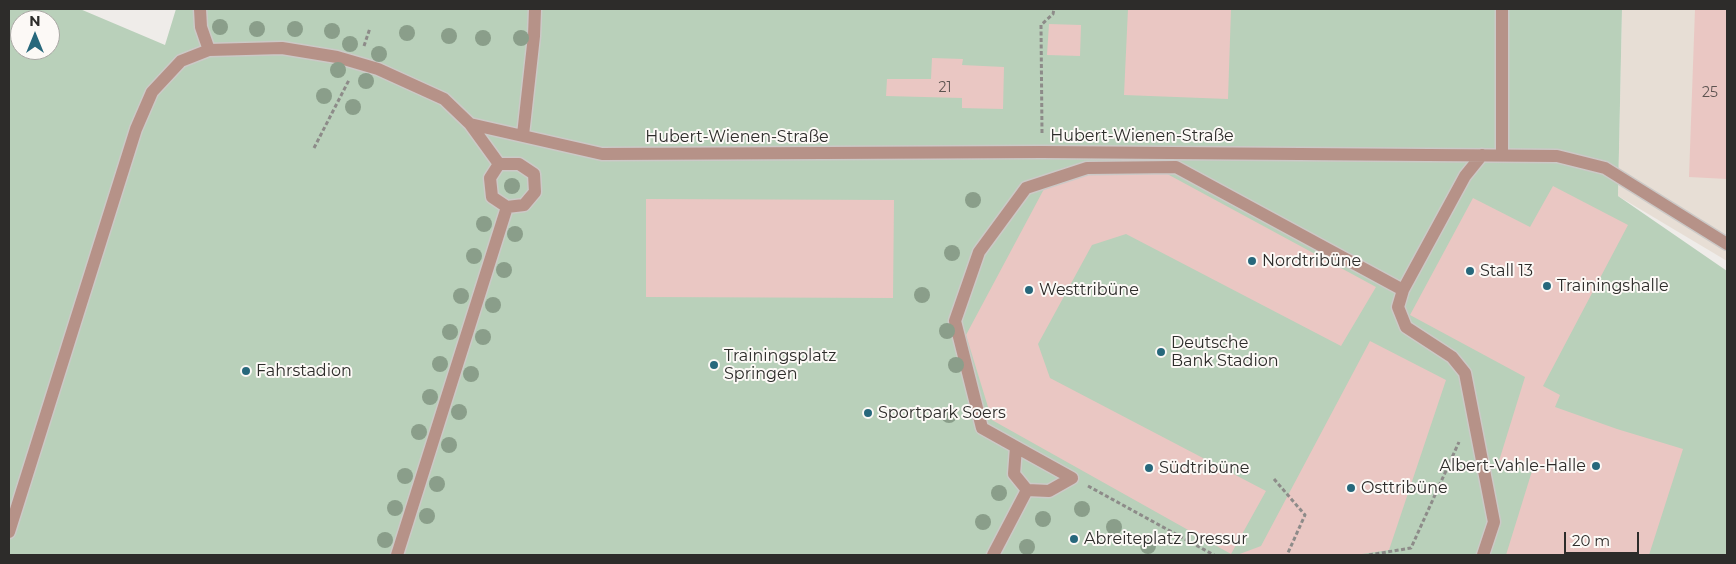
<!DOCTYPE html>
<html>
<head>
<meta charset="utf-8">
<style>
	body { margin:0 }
	#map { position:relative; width:1736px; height:564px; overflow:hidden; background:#efece9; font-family:Montserrat,sans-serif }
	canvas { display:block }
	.frame { position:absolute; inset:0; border:10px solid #2d2c2a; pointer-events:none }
	.north { position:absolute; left:10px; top:10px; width:50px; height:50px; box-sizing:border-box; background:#fcf9f6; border:1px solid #a9a7a4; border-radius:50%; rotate:0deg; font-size:14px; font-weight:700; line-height:20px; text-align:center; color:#2d2c2a }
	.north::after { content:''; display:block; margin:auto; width:18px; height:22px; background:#27687c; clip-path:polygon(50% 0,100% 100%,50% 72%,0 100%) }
	.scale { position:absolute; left:1564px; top:532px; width:75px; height:22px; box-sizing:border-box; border:2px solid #2d2c2a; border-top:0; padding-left:6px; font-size:15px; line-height:18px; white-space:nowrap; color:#2d2c2a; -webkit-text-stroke:4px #fcf9f6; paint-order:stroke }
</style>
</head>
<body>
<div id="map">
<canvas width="1736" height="564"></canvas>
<div class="frame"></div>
<div class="north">N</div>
<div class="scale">20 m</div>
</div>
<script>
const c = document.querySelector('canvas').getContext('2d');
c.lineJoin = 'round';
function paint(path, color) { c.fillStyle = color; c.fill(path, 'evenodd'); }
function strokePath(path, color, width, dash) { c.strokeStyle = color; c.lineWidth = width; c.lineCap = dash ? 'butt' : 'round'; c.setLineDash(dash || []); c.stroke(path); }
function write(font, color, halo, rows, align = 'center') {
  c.font = font + ' Montserrat,sans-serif'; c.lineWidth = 4; c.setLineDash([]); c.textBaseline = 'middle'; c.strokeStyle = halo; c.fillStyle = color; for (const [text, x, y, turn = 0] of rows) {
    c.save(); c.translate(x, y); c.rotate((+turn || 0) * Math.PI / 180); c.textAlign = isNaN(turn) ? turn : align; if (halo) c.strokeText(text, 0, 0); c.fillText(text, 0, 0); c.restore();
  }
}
paint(new Path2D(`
	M1622 9H1727V261L1618 196Z`), '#e7ded5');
paint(new Path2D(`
	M9 9H80L165 45 176 9H1622L1618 196 1727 271V555H9ZM20 20H50V50H20Z`), '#b9d0ba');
paint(new Path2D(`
	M1128 9H1231L1228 99 1124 95Z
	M1695 9H1727V179L1689 177Z
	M1049 24 1081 25 1080 56 1047 55Z
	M932 58 963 59 962 65 1004 67 1003 109 962 108V98L886 96 887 79H931Z
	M1134 156 1376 287 1341 346 1126 234 1092 245 1038 344 1050 378 1266 491 1231 554 992 420 966 335 1044 189Z
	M1553 186 1628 225 1543 386 1560 395 1555 407 1617 429 1683 449 1649 555H1506L1532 471 1499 461 1525 377 1410 315 1473 198 1530 227Z
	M646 199 894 200 893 298 646 297Z
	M1370 341 1446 380 1389 550 1355 555H1237L1261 546Z`), '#eac7c3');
const lane = new Path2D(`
	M200 9 201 27 209 50 282 48 337 57 378 69 444 99 470 124 499 164
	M1502 9V155
	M470 124 602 154 1042 152 1557 156 1605 168 1727 244
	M523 135 534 36 535 9
	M1482 155 1465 176 1403 290 1398 307 1406 327 1452 357 1465 373 1494 522 1483 555
	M499 164H519L534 174 535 192 524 205 507 207 492 197 490 178Z
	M1016 447 982 428 955 321 979 252 1026 188 1087 168 1176 167 1403 290
	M1016 447 1072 478 1049 491 1027 490 1014 474Z
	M9 532 136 129 152 92 181 61 209 50
	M397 555 507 207
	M993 555 1027 490`);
strokePath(lane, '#ccc9c7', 15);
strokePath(new Path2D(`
	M364 46 370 28
	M1042 133 1041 25 1053 14 1054 9
	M314 148 349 80
	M1274 479 1305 515 1287 555
	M1088 486 1214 555
	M1369 555 1411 548 1459 442`), '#8d8b89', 3, [4, 2.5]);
strokePath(lane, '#b69288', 12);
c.fillStyle = '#8a9e8a';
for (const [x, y] of [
	[220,27],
	[257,29],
	[295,29],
	[332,31],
	[407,33],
	[449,36],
	[483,38],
	[521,38],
	[350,44],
	[379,54],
	[338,70],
	[366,81],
	[324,96],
	[353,107],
	[512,186],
	[973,200],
	[484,224],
	[515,234],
	[952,253],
	[474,256],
	[504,270],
	[922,295],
	[461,296],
	[493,305],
	[947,331],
	[450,332],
	[483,337],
	[440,364],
	[956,365],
	[471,374],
	[430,397],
	[459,412],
	[949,415],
	[419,432],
	[449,445],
	[405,476],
	[437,484],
	[999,493],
	[395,508],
	[1082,509],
	[427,516],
	[1043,519],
	[983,522],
	[1114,527],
	[385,540],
	[1148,546],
	[1027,547]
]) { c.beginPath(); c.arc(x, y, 8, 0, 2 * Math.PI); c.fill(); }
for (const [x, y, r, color] of [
	[1252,261,5,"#27687c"],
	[1470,271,5,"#27687c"],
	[1547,286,5,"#27687c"],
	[1029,290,5,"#27687c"],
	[1161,352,5,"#27687c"],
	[714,365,5,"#27687c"],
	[246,371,5,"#27687c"],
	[868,413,5,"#27687c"],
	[1596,466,5,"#27687c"],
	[1149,468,5,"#27687c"],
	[1351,488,5,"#27687c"],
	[1074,539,5,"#27687c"]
]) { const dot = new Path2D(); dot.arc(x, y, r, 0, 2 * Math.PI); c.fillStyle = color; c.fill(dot); strokePath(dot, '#fcf9f6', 2); }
write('14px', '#5c5350', null, [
	["21",945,88],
	["25",1710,93]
]);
write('16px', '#2d2c2a', '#fcf9f6', [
	["Hubert-Wienen-Straße",1142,136],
	["Hubert-Wienen-Straße",737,137]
]);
write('16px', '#2d2c2a', '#fcf9f6', [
	["Nordtribüne",1262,261],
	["Stall 13",1480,271],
	["Trainingshalle",1557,286],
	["Westtribüne",1039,290],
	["Deutsche",1171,343],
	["Bank Stadion",1171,361],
	["Trainingsplatz",724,356],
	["Springen",724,374],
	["Fahrstadion",256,371],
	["Sportpark Soers",878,413],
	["Albert-Vahle-Halle",1586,466,"right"],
	["Südtribüne",1159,468],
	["Osttribüne",1361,488],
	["Abreiteplatz Dressur",1084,539]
], 'left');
</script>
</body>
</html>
